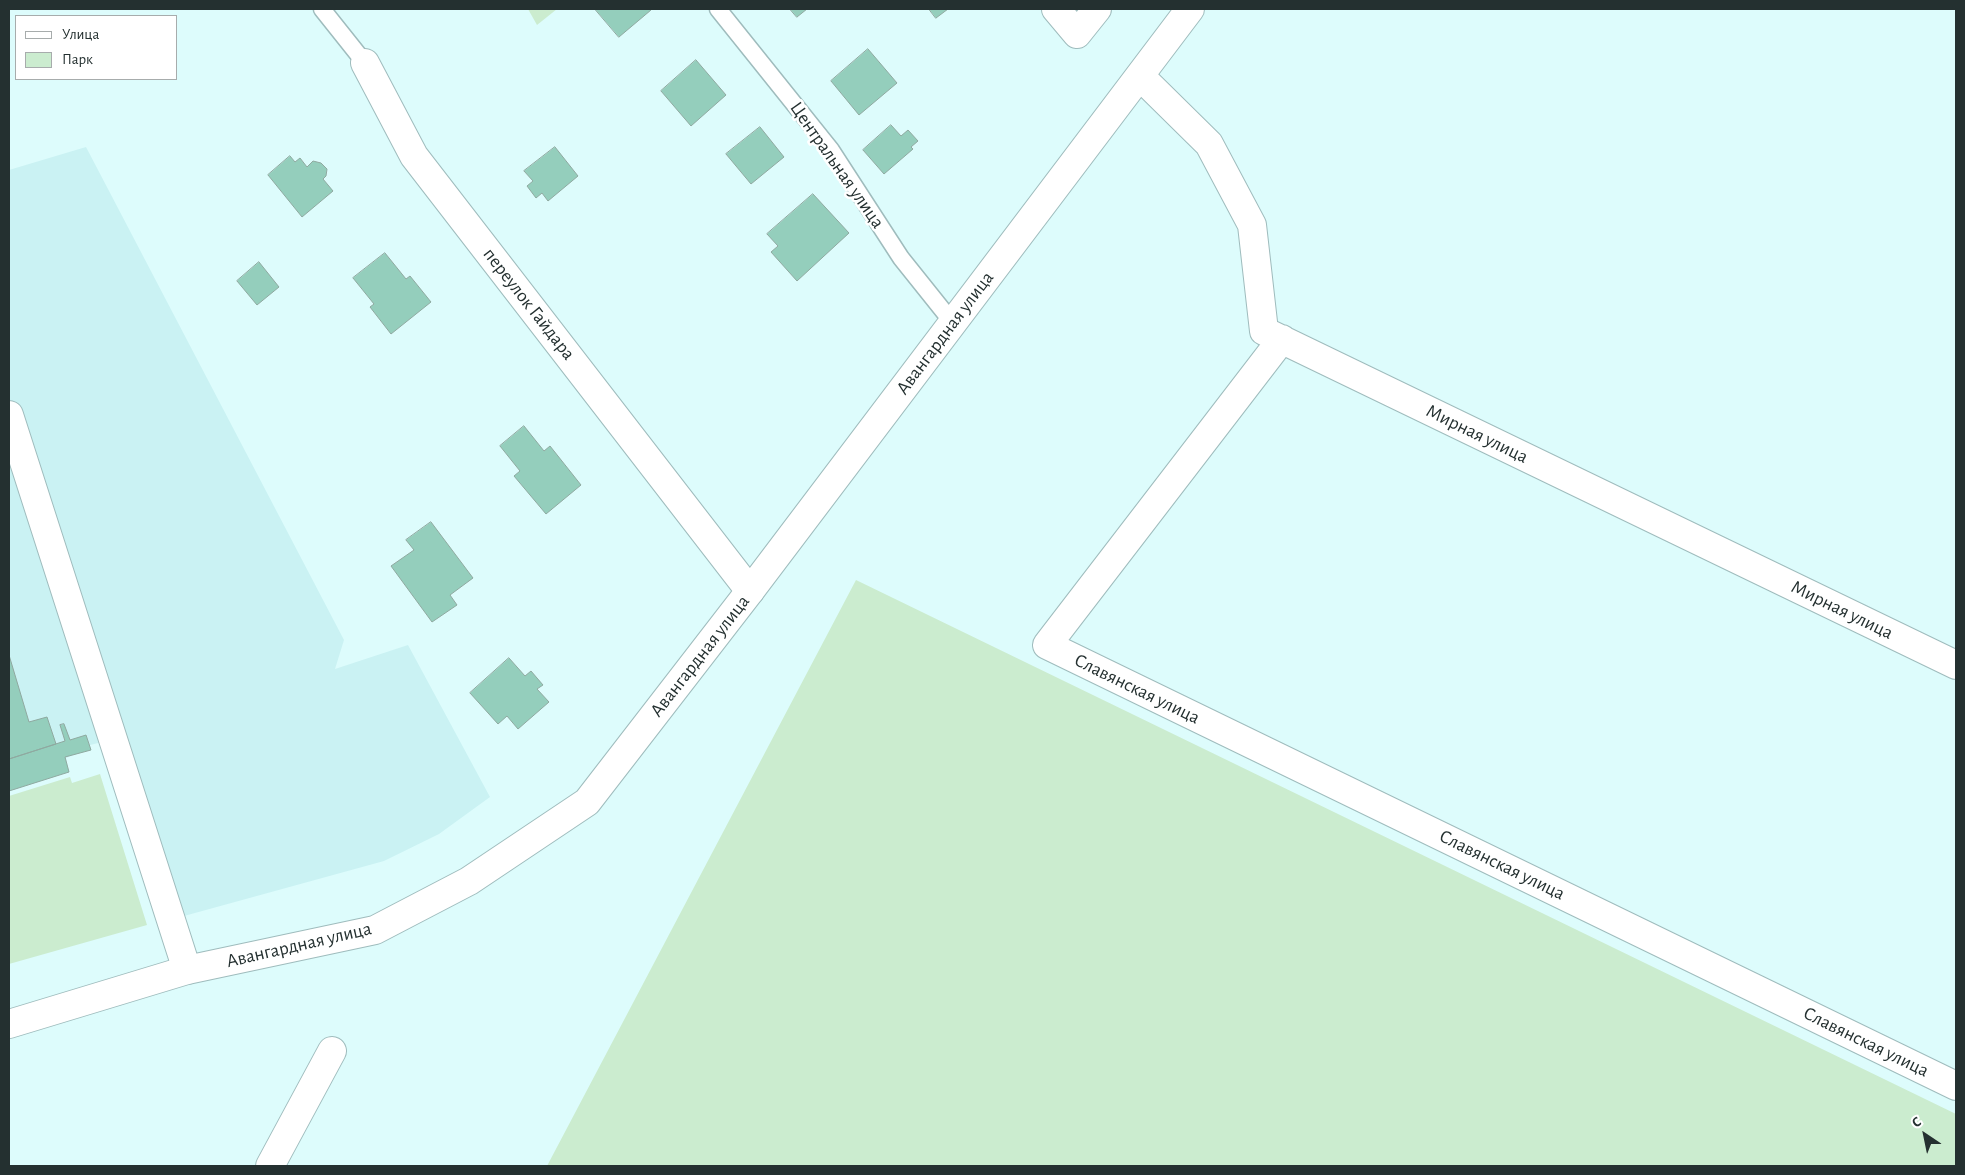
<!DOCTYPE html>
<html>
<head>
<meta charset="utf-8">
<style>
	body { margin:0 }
	#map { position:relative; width:1965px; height:1175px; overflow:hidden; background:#ddfcfc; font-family:"Alegreya Sans",sans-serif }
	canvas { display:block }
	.frame { position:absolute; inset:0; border:10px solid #243030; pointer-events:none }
	.legend { position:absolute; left:15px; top:15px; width:162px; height:65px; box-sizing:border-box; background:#fff; border:1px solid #a7acac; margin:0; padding:6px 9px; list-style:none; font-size:15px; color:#243030 }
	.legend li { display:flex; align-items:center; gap:10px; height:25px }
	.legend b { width:25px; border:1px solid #a7acac }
	.north { position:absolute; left:1900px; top:1110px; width:50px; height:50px; -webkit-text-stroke:4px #fff; paint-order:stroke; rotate:326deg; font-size:14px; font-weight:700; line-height:20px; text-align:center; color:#243030 }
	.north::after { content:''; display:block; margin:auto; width:18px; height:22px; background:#243030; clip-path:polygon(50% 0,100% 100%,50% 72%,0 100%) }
</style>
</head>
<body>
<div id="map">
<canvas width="1965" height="1175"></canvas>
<div class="frame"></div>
<ul class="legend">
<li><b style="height:6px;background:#fff"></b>Улица</li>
<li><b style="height:14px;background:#cbeccf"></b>Парк</li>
</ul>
<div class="north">С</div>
</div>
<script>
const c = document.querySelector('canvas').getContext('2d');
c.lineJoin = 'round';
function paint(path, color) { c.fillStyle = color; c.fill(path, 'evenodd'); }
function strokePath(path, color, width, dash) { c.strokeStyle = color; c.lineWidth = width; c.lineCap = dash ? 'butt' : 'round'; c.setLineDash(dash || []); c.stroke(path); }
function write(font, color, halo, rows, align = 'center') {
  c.font = font + ' "Alegreya Sans",sans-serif'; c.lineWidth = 5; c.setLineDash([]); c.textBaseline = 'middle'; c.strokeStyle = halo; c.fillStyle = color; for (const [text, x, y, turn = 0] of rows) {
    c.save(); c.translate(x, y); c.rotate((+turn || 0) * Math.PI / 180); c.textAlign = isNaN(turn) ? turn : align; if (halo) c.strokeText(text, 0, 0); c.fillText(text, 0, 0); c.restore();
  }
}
paint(new Path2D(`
	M86 147 344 640 335 669 408 645 490 797 439 834 384 861 184 916 127 736 90 745 91 749 66 758 69 772 9 791V170Z`), '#caf2f3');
paint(new Path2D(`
	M528 9H557L537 25Z
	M856 580 1956 1114V1166H547Z
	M100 774 147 925 9 964V796L70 777 72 783Z`), '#cbeccf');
const building = new Path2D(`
	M595 9H651V10L619 37Z
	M790 9H807L797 17Z
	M929 9H948L936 18Z
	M868 49 897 83 859 115 831 81Z
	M696 60 726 95 691 126 661 91Z
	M891 125 901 136 908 130 918 141 911 147 913 149 884 174 863 150Z
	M760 127 784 157 751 184 726 154Z
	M555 147 578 176 548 201 542 193 536 198 527 186 533 181 524 171Z
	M290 156 295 162 300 158 307 167 313 161 321 163 327 169 326 176 323 179 333 191 302 217 268 175Z
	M813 194 849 233 797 281 771 252 778 246 767 234Z
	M385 253 406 279 410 276 431 302 391 334 370 307 374 304 353 278Z
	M259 262 279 287 257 305 237 281Z
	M524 426 544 451 550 446 581 485 546 514 514 476 520 471 500 446Z
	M431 522 473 578 450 595 457 605 432 622 391 566 414 550 406 540Z
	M9 655 29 722 47 717 56 744 9 759Z
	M509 658 525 676 531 671 543 685 537 689 549 702 518 729 507 716 498 724 470 693Z
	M64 724 70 740 86 735 91 750 65 757 69 772 9 791V759L65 741 60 725Z`);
paint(building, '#94cebc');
strokePath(building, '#8fa9a0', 1);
const service = new Path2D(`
	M322 9 365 63
	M718 9 831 150 901 258 953 323`);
const minor = new Path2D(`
	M1056 9 1077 34 1097 9
	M365 63 414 156 750 591
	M1140 76 1209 144 1252 225 1264 331 1956 665
	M1282 339 1047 645 1956 1086
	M9 415 187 970
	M270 1166 332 1051`);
const secondary = new Path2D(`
	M9 1024 187 970 375 930 469 881 587 802 750 591 1190 9`);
strokePath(service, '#9fbcbd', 19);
strokePath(minor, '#9fbcbd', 30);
strokePath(secondary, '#9fbcbd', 30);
strokePath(service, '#fff', 16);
strokePath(minor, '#fff', 28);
strokePath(secondary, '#fff', 28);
write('19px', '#243030', '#fff', [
	["Центральная улица",837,165,55],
	["переулок Гайдара",529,304,52],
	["Авангардная улица",945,333,-53],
	["Мирная улица",1477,434,26],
	["Мирная улица",1842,610,26],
	["Авангардная улица",700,656,-52],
	["Славянская улица",1137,689,26],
	["Славянская улица",1502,865,26],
	["Авангардная улица",299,945,-13],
	["Славянская улица",1866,1042,26]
]);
</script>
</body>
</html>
